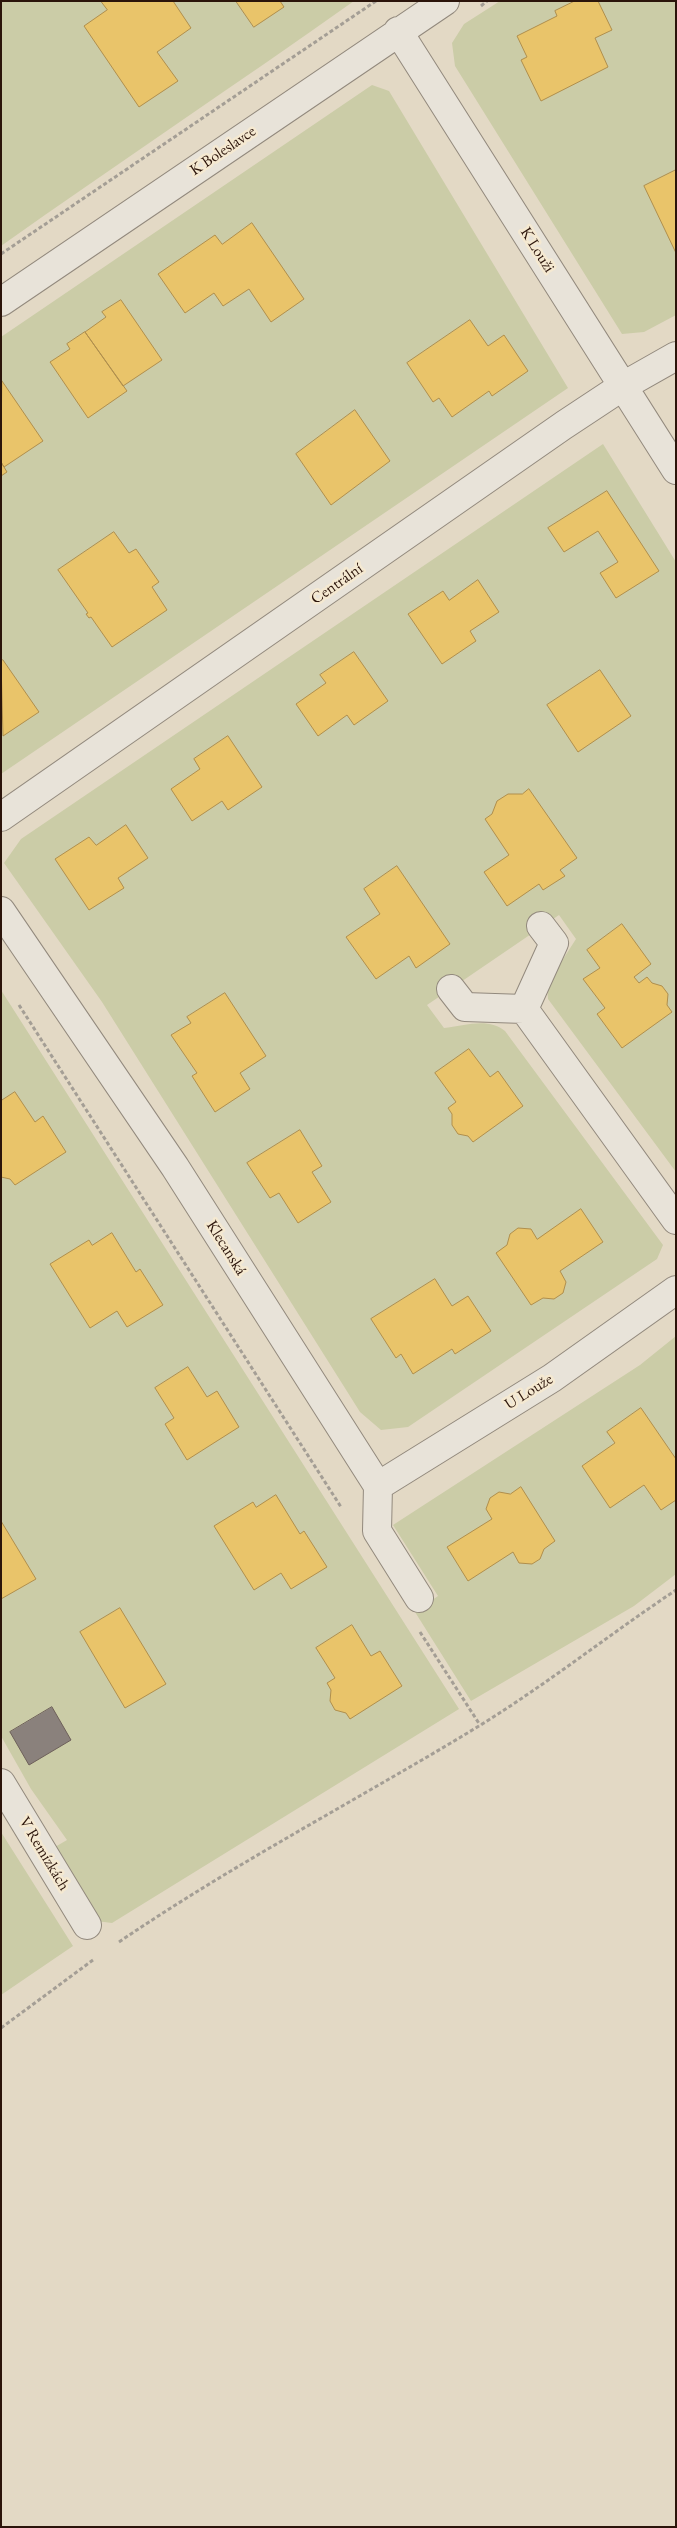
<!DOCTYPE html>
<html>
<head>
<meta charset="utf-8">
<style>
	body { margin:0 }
	#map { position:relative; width:677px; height:2528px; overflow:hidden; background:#e3d9c5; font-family:"EB Garamond",serif }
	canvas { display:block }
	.frame { position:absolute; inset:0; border:2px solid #2b140a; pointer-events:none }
</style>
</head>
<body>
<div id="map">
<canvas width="677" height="2528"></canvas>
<div class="frame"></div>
</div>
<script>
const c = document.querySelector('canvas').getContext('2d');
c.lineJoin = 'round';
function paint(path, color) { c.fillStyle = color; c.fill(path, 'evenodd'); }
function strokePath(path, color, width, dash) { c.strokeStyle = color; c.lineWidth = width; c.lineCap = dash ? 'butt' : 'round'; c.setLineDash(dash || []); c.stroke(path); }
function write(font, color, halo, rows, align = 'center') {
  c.font = font + ' "EB Garamond",serif'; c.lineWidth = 5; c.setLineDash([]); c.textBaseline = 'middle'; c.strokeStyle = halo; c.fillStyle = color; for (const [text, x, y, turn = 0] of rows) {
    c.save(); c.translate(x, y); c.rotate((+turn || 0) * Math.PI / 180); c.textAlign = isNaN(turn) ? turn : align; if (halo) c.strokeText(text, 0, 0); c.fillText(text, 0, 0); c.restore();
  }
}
paint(new Path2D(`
	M1 1H354C237 84 118 163 1 246Z
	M500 1H676V315L644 332 622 334 455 66 452 43 464 24Z
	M372 85 389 91 568 388 1 774V337Z
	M603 444 676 562V1172L548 999 547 984 576 939 559 915 427 1005 444 1028C464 1026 488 1017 505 1031L663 1245 657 1259 408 1427 381 1430 360 1412 102 1002 4 863 21 839Z
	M1 990 459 1709 112 1923 96 1921 55 1847 67 1840 31 1789 1 1736Z
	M676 1336V1574L634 1606 471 1701 415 1612 438 1596 393 1525 640 1365Z
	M1 1832 73 1946 1 1995Z`), '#cbcca7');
const homes = new Path2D(`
	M101 1H173L191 28 157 52 178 81 139 107 84 26 107 10Z
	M236 1H280L284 7 254 27Z
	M575 1H598L612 30 595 38 608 67 541 101 521 60 527 57 517 36 557 16 555 11Z
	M676 170V253L644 186Z
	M252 223 304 299 271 322 249 289 223 306 214 293 185 313 158 274 215 235 222 244Z
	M121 300 162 360 123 386 85 332 106 317 102 312Z
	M470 320 488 346 504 335 528 371 492 396 489 391 452 417 439 398 433 402 407 363Z
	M85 332 127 391 88 418 50 362 70 349 67 344Z
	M2 381 43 441 4 467 1 462Z
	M355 410 390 461 331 505 296 454Z
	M1 462 7 472 1 476Z
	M607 491 659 571 616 598 600 573 618 562 598 531 564 552 548 528Z
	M114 532 129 553 136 549 159 582 152 587 167 610 112 647 91 617 89 618 86 614 88 613 58 570Z
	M478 580 499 612 470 631 476 641 442 664 408 614 443 591 449 600Z
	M354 652 388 701 354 725 347 715 318 736 296 704 326 683 320 675Z
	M3 660 39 712 3 736 1 661Z
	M600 670 631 716 578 752 547 705Z
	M228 736 262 787 228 810 222 801 192 821 171 789 200 769 194 759Z
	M529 789 577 858 560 870 565 876 543 890 539 884 507 906 484 872 509 855 485 819 492 814 497 801 508 794H522Z
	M126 825 148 858 118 878 124 888 89 910 55 859 89 837 96 845Z
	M397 866 450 944 416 968 409 956 376 979 346 937 380 914 364 889Z
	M622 924 651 964 634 977 639 983 647 977 652 983 662 986 668 994 667 1005 672 1012 622 1048 597 1014 605 1008 583 979 600 968 587 950Z
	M225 993 266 1056 240 1073 250 1089 215 1112 192 1076 197 1073 171 1035 191 1023 187 1017Z
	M469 1049 490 1077 498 1071 523 1106 473 1142 468 1136 458 1134 452 1125V1114L448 1108 456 1102 435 1073Z
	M15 1092 35 1122 43 1116 66 1152 15 1185 10 1179 1 1177V1101Z
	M300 1130 322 1166 312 1172 331 1202 298 1223 279 1193 270 1198 247 1163Z
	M581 1209 603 1242 560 1271 566 1282 563 1293 554 1299 543 1298 531 1305 496 1253 507 1245 510 1234 518 1228 531 1229 537 1239Z
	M112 1233 136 1272 140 1269 163 1305 127 1327 117 1311 90 1328 50 1264 89 1240 92 1245Z
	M435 1279 452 1306 468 1296 491 1331 455 1354 452 1349 413 1374 401 1354 396 1358 371 1319Z
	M188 1367 207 1397 217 1391 239 1427 187 1460 165 1424 174 1418 155 1388Z
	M641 1408 676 1459V1500L661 1510 644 1485 610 1508 582 1466 615 1443 607 1432Z
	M521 1487 555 1541 544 1549 540 1559 532 1564 519 1563 513 1552 468 1581 447 1547 492 1519 486 1509 490 1498 499 1492 510 1494Z
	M276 1495 300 1534 304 1531 327 1567 291 1589 281 1573 254 1590 214 1526 253 1502 256 1507Z
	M1 1521 36 1579 1 1599Z
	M120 1608 166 1684 125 1708 80 1632Z
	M352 1625 371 1656 380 1651 402 1686 350 1719 346 1713 335 1710 330 1701 331 1690 327 1683 335 1678 316 1648Z`);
paint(homes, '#e9c46a');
strokePath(homes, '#b08f4d', 1);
const industry = new Path2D(`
	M52 1707 71 1740 29 1765 10 1732Z`);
paint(industry, '#8a817c');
strokePath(industry, '#6e605a', 1);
const street = new Path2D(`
	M398 31 676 470
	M1 302 445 1
	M1 817 564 425 623 386 676 356
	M1 911 175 1167 378 1486 377 1531 419 1598
	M541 926 554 943 524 1009 676 1220
	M451 989 465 1007 524 1009
	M378 1486 552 1378 676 1290
	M1 1783 87 1925`);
strokePath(street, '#92897d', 30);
strokePath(new Path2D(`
	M481 6 487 1
	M1 254 376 1
	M19 1005 341 1507
	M420 1632 480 1725
	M119 1942C235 1863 359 1799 479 1726 547 1684 610 1634 676 1590
	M1 2028 93 1960`), '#a49e95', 3, [4, 2.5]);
strokePath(street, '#e8e3d9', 28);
write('16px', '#2b140a', '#f5e9d1', [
	["K Boleslavce",223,151,-34],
	["K Louži",537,250,58],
	["Centrální",337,584,-35],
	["Klecanská",226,1248,58],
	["U Louže",529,1392,-32],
	["V Remízkách",44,1854,59]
]);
</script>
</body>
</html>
